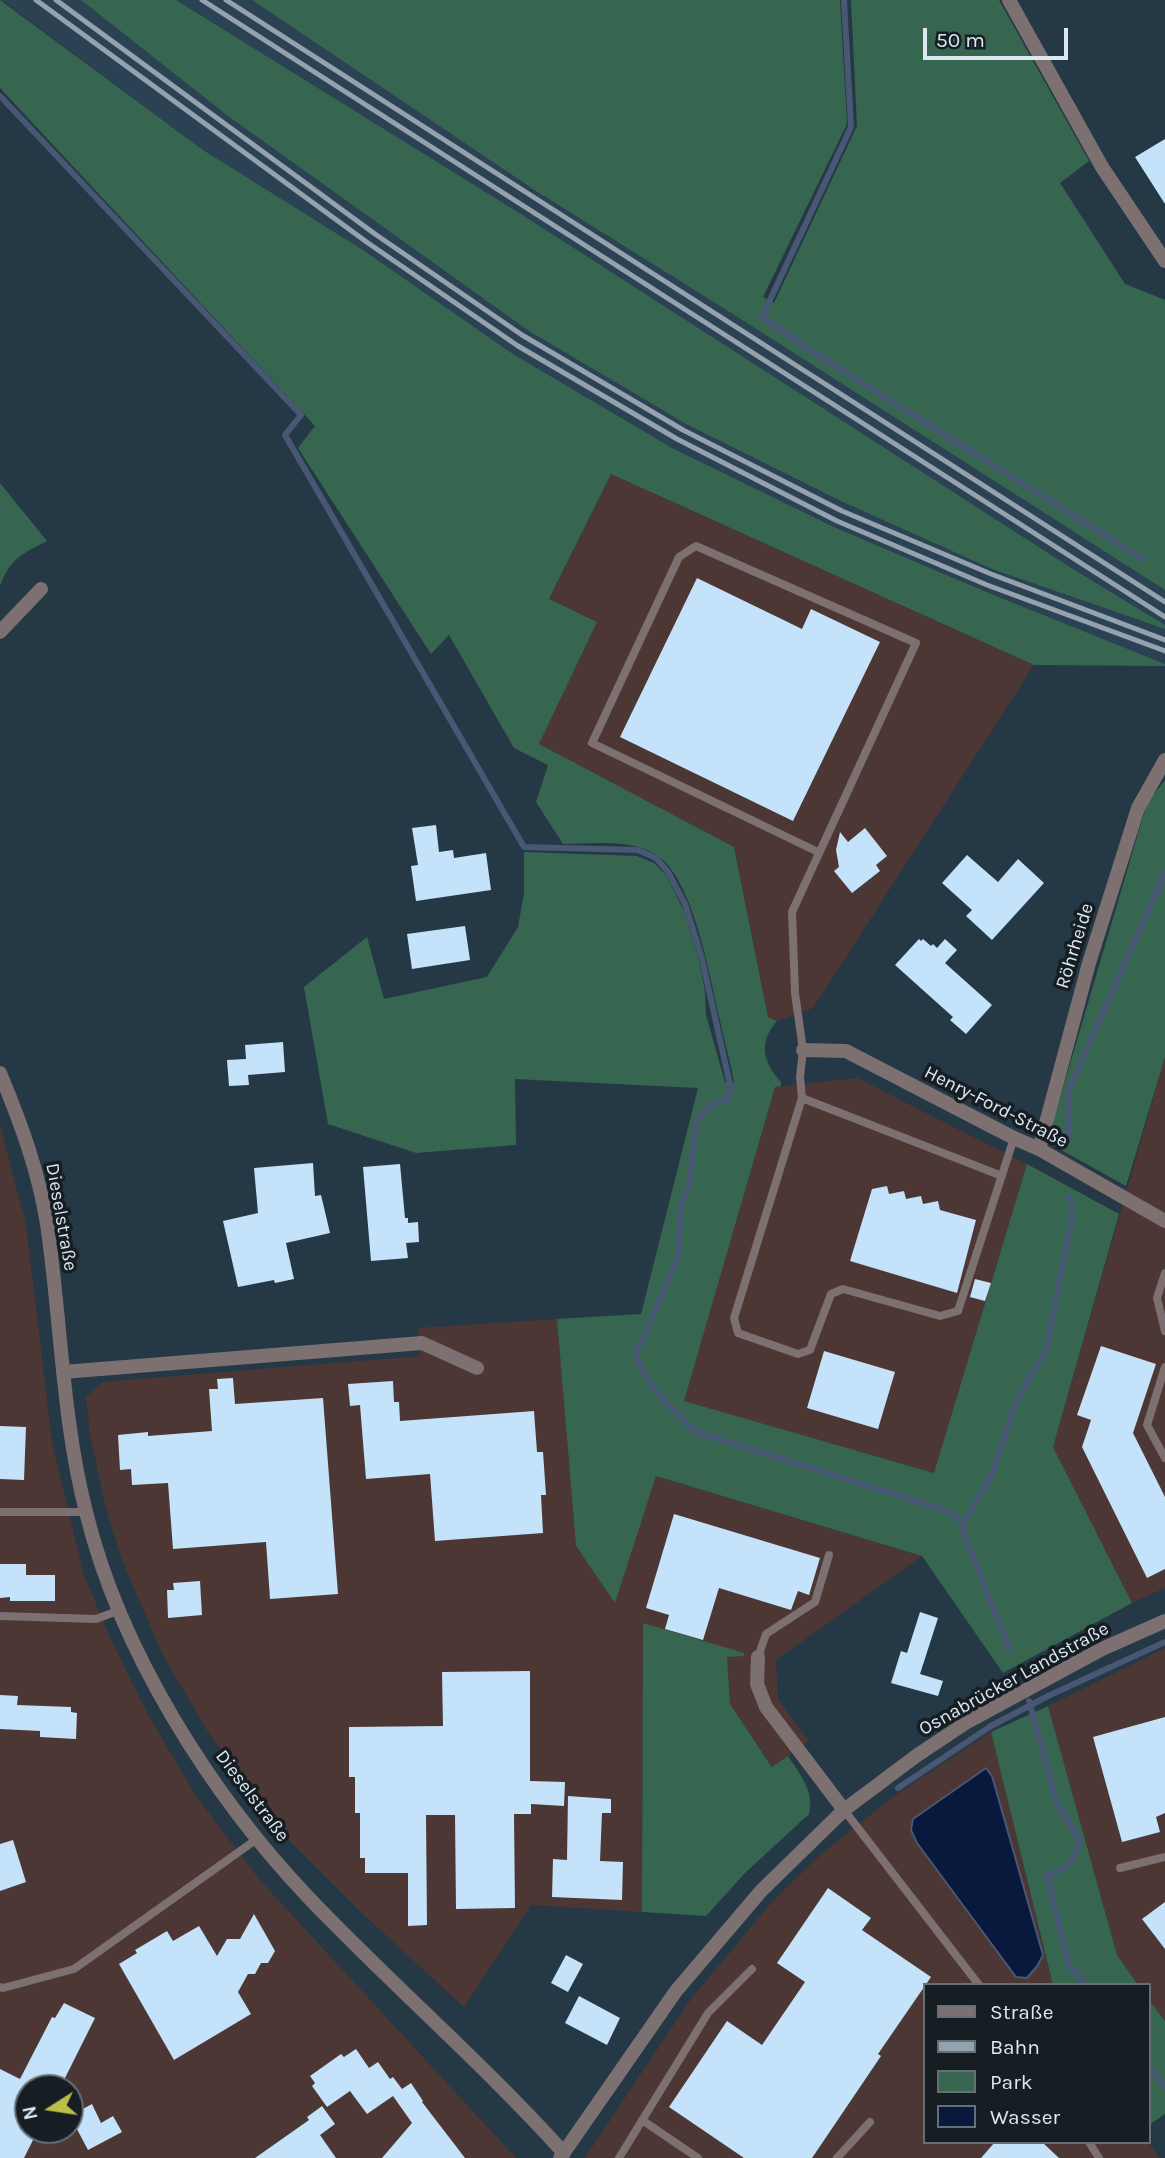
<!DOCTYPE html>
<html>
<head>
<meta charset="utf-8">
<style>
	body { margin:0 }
	#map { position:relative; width:1165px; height:2158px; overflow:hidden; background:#253846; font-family:Karla,sans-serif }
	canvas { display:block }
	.legend { position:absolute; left:923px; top:1983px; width:228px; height:161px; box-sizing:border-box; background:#161e24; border:2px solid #656f76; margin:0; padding:9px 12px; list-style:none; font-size:21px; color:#dce8f0 }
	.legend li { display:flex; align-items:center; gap:14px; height:35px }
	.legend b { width:35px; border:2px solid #656f76 }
	.north { position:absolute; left:14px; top:2074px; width:70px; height:70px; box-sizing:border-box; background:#161e24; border:2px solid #656f76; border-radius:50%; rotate:258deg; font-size:19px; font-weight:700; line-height:28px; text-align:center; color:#dce8f0 }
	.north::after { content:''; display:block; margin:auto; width:24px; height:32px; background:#bac045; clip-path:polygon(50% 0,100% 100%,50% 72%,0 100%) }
	.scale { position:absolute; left:923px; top:28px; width:145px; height:32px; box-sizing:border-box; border:4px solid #dce8f0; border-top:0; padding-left:9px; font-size:21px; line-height:24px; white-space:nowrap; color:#dce8f0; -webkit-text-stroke:5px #161e24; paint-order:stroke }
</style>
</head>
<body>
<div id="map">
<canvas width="1165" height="2158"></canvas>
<ul class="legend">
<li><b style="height:9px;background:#7c7071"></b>Straße</li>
<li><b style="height:9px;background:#94a2ad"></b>Bahn</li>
<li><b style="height:19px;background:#376650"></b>Park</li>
<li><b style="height:19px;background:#09193e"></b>Wasser</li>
</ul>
<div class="north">N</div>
<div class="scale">50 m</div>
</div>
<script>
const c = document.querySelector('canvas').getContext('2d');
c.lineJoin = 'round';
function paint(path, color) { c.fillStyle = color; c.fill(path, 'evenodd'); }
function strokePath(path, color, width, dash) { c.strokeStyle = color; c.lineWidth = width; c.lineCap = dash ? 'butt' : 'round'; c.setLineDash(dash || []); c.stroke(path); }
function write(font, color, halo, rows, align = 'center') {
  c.font = font + ' Karla,sans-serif'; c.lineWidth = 7; c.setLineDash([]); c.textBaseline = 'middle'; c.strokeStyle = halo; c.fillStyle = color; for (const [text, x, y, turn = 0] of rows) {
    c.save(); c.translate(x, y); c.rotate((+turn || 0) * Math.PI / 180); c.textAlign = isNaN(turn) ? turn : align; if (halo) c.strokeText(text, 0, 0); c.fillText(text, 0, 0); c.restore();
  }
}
paint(new Path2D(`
	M2 0H81L228 116 529 331 686 424 845 503 992 569 1165 629V664L984 591 834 527 672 448 513 354 363 250 203 150Z
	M176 0H252L536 191 736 316 1165 590V625L1073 569 521 214Z`), '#2a4254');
paint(new Path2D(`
	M611 474 1034 665 813 1008 777 1021 768 1017 734 847 539 744 597 622 549 600Z
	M1165 1057V1588L1132 1603 1053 1447Z
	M857 1078 1027 1164 934 1473 683 1401 775 1087Z
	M0 1125 26 1225 52 1442 83 1572 107 1631 146 1711 196 1796 259 1879 516 2158H0ZM28 2088H70V2130H28Z
	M557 1319 576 1546 615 1602 655 1476 922 1556 776 1660 778 1699 809 1741 773 1767 730 1704 727 1656H743L643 1623 642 1912 531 1905 464 2007 366 1917 275 1826 208 1732 163 1655 122 1560 105 1505 90 1434 86 1398 102 1382 420 1356 418 1328Z
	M1165 1648V2021L1149 2000V1985H1138L1117 1955 1048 1706Z
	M991 1732 1053 1985H925V2142H1148L1160 2158H585L691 1999 772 1902 820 1855 894 1796Z`), '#4c3734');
paint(new Path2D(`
	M0 0 203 150 363 250 513 354 672 448 834 527 984 591 1165 664V666L1034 665 611 474 549 599 597 622 539 744 734 847 768 1017 777 1021C758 1043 763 1062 781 1082V1086L775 1087 684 1401 934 1473 1027 1164 1119 1214 1053 1447 1132 1603 1003 1673 922 1556 656 1476 615 1603 576 1546 557 1319 641 1314 698 1088 515 1079 516 1145 416 1153 328 1124 304 987 367 937 384 999 487 977 518 927 524 893V852L637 856 654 863 666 875 684 911 698 956 705 991 706 1015 725 1082 734 1083C731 1062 724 1041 720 1020 710 978 694 881 658 856 633 838 592 844 563 844L536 802 548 765 514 748 449 635 431 654 298 448 315 426 0 88Z
	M81 0H176L521 214 1073 569 1165 625V629L992 569 845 503 686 424 529 331 228 116Z
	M252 0H840L847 124 763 297 774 303 857 126 851 0H999L1089 161 1060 183 1125 284 1165 300V590L736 316 536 191Z
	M0 483 47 541C21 555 11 557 0 586Z
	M1165 780V1057L1126 1186 1047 1142 1147 803Z
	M643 1623 744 1653V1656L727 1657 730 1704 772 1767 788 1756C800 1775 815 1791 809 1814L745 1873 706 1916 642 1912Z
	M1048 1706 1117 1955 1138 1985H1053L991 1732Z
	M1149 2000 1165 2021V2114L1149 2125Z`), '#376650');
const water = new Path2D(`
	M986 1768 992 1776 1043 1955 1038 1965 1027 1978 1016 1977 917 1843 911 1830 913 1819Z`);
paint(water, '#09193e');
strokePath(water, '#485773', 2);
strokePath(new Path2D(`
	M844 0 851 127 762 317 813 352 1143 559
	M0 96 301 415 285 435 524 847 638 850 656 858 668 872 685 904 701 955 731 1089 726 1101 710 1105 696 1122 690 1180 681 1206 678 1257 642 1341 635 1352C645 1386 671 1408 696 1432L945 1510 964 1523
	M1069 1138V1089L1165 873
	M1009 1648 963 1532 964 1523 993 1472 1013 1409 1046 1349 1073 1213 1069 1196
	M1029 1701 1057 1804 1080 1840C1076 1859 1066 1871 1047 1874L1069 1965 1086 1985
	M898 1788 991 1726 1048 1696 1165 1642
	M1149 2067 1165 2087`), '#485773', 6);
paint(new Path2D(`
	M1165 139V204L1135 157Z
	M697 578 802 629 811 609 880 642 793 821 620 737Z
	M436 825 439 852 453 850 454 858 486 853 491 890 416 901 411 866 418 865 412 828Z
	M865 828 887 856 876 865 880 871 852 893 834 871 839 867 836 850 840 832 848 842Z
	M967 855 998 882 1018 859 1044 883 992 940 966 916 972 910 942 883Z
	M465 926 470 960 412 969 407 934Z
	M919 939 921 941 923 939 931 946 933 944 937 948 945 939 957 950 945 963 992 1005 966 1034 950 1020 953 1017 895 965Z
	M283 1042 285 1072 248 1075 249 1085 229 1086 227 1060 246 1059 245 1045Z
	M313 1163 315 1196 321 1195 330 1233 286 1243 294 1279 275 1283 274 1280 238 1287 223 1221 258 1213 254 1168Z
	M400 1164 405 1218H408V1223L418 1222 419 1242 406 1243 408 1258 371 1261 363 1167Z
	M887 1186 889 1194 904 1191 906 1199 921 1196 923 1204 938 1201 940 1210 976 1220 957 1293 850 1261 872 1189Z
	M975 1279 991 1283 985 1301 970 1297Z
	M1101 1346 1156 1364 1133 1433 1165 1497V1569L1147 1578 1082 1447 1091 1420 1077 1415Z
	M824 1351 895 1372 878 1429 807 1408Z
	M233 1378 235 1404 323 1398 338 1594 270 1599 266 1542 173 1549 168 1483 132 1485 131 1469 120 1470 118 1435 148 1432V1436L212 1431 209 1389H218L217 1379Z
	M393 1381 394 1402H399L400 1421 534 1411 537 1452H543L546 1495H541L543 1533 435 1541 430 1474 366 1479 360 1405 350 1406 348 1384Z
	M0 1426 26 1427 24 1480 0 1479Z
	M674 1514 820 1558 809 1595 798 1591 791 1610 719 1588 703 1640 665 1629 669 1615 646 1608Z
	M0 1564H26V1575H55V1601H10V1597L0 1598Z
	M200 1581 202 1615 168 1618 167 1590H174L173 1583Z
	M920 1612 938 1618 920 1674 943 1681 938 1696 891 1683 901 1651 907 1653Z
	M530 1671V1781L565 1782 564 1806 531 1804V1814H514L515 1908 456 1909 455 1815H426L427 1925 408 1926V1873H365V1858H360V1813H355V1777H349V1727L443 1726 442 1672Z
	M0 1695 18 1696 17 1705 71 1707V1712L77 1713 76 1739 40 1737V1731L0 1729Z
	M1165 1717V1813L1156 1817 1160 1832 1122 1842 1093 1737Z
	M568 1796 611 1799V1813H602L600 1861 623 1862 622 1900 552 1897 553 1859 567 1860Z
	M13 1840 26 1882 0 1891V1844Z
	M828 1888 871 1918 862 1930 931 1977 878 2054 881 2056 812 2158H744L669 2107 727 2021 762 2045 805 1982 777 1963Z
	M1165 1902V1949L1142 1919Z
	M254 1914 275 1951 268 1963H261L255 1974H248L238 1992 251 2014 174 2060 119 1964 137 1953 135 1950 167 1931 173 1941 199 1926 217 1956 227 1939H240Z
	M566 1955 583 1964 568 1992 551 1983Z
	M579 1996 620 2018 607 2045 565 2023Z
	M64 2003 95 2018 60 2088H28V2130H38L24 2158H0V2069L20 2079 52 2017 55 2018Z
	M356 2049 369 2068 378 2062 390 2079 393 2077 402 2089 411 2083 423 2101 422 2102 465 2158H382L412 2123 393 2096 367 2114 350 2091 327 2107 312 2086 315 2083 310 2076 341 2054 344 2057Z
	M92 2104 101 2123 113 2116 122 2132 88 2150 70 2116Z
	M322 2106 335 2124 320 2135 336 2158H255L309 2120 307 2117Z
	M995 2142H1042L1059 2158H981Z`), '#c4e2f9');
strokePath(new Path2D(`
	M802 1098 800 1077 803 1050 795 993 792 912 916 643 696 546 679 557 592 743 818 852
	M1002 1176 802 1098 734 1318 738 1333 798 1354 810 1350 831 1294 843 1289 940 1316 958 1311 1014 1138
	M1165 1273 1157 1298 1165 1331
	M1165 1367 1147 1425 1165 1458
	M0 1512H86
	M0 1616 96 1619 120 1610
	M758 1657 766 1634 815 1602 829 1555
	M844 1810 979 1985
	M1120 1868 1165 1857
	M0 1987 3 1988 74 1969 257 1839
	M642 2120 698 2158
	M1089 2142 1099 2158
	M619 2158 708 2013 752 1969
	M837 2158 870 2122`), '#7c7071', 8);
strokePath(new Path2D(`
	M1009 0 1102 167 1165 261
	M0 632 41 589
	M803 1050 846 1051 1014 1138 1039 1149 1165 1221
	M0 1073C20 1121 39 1172 47 1224 61 1319 62 1418 86 1512 120 1651 211 1795 309 1898 392 1985 484 2064 564 2153
	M1039 1149 1089 963 1138 808 1165 760
	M63 1372 422 1343 477 1368
	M758 1657 757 1684 766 1707 844 1810`), '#7c7071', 14);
strokePath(new Path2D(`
	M560 2158 676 1991 761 1891 844 1810 916 1756 967 1722 1102 1649 1165 1621`), '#7c7071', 14);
strokePath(new Path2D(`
	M36 0 368 243 518 346 677 439 837 521 987 585 1165 651
	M56 0 375 234 522 335 683 430 842 511 991 574 1165 640
	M202 0 1165 617
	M226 0 1165 602`), '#94a2ad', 5);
write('19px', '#dce8f0', '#161e24', [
	["Röhrheide",1075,946,-73],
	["Henry-Ford-Straße",996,1107,27],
	["Dieselstraße",61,1217,80],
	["Osnabrücker Landstraße",1014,1679,-29],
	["Dieselstraße",252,1796,53]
]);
</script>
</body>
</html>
